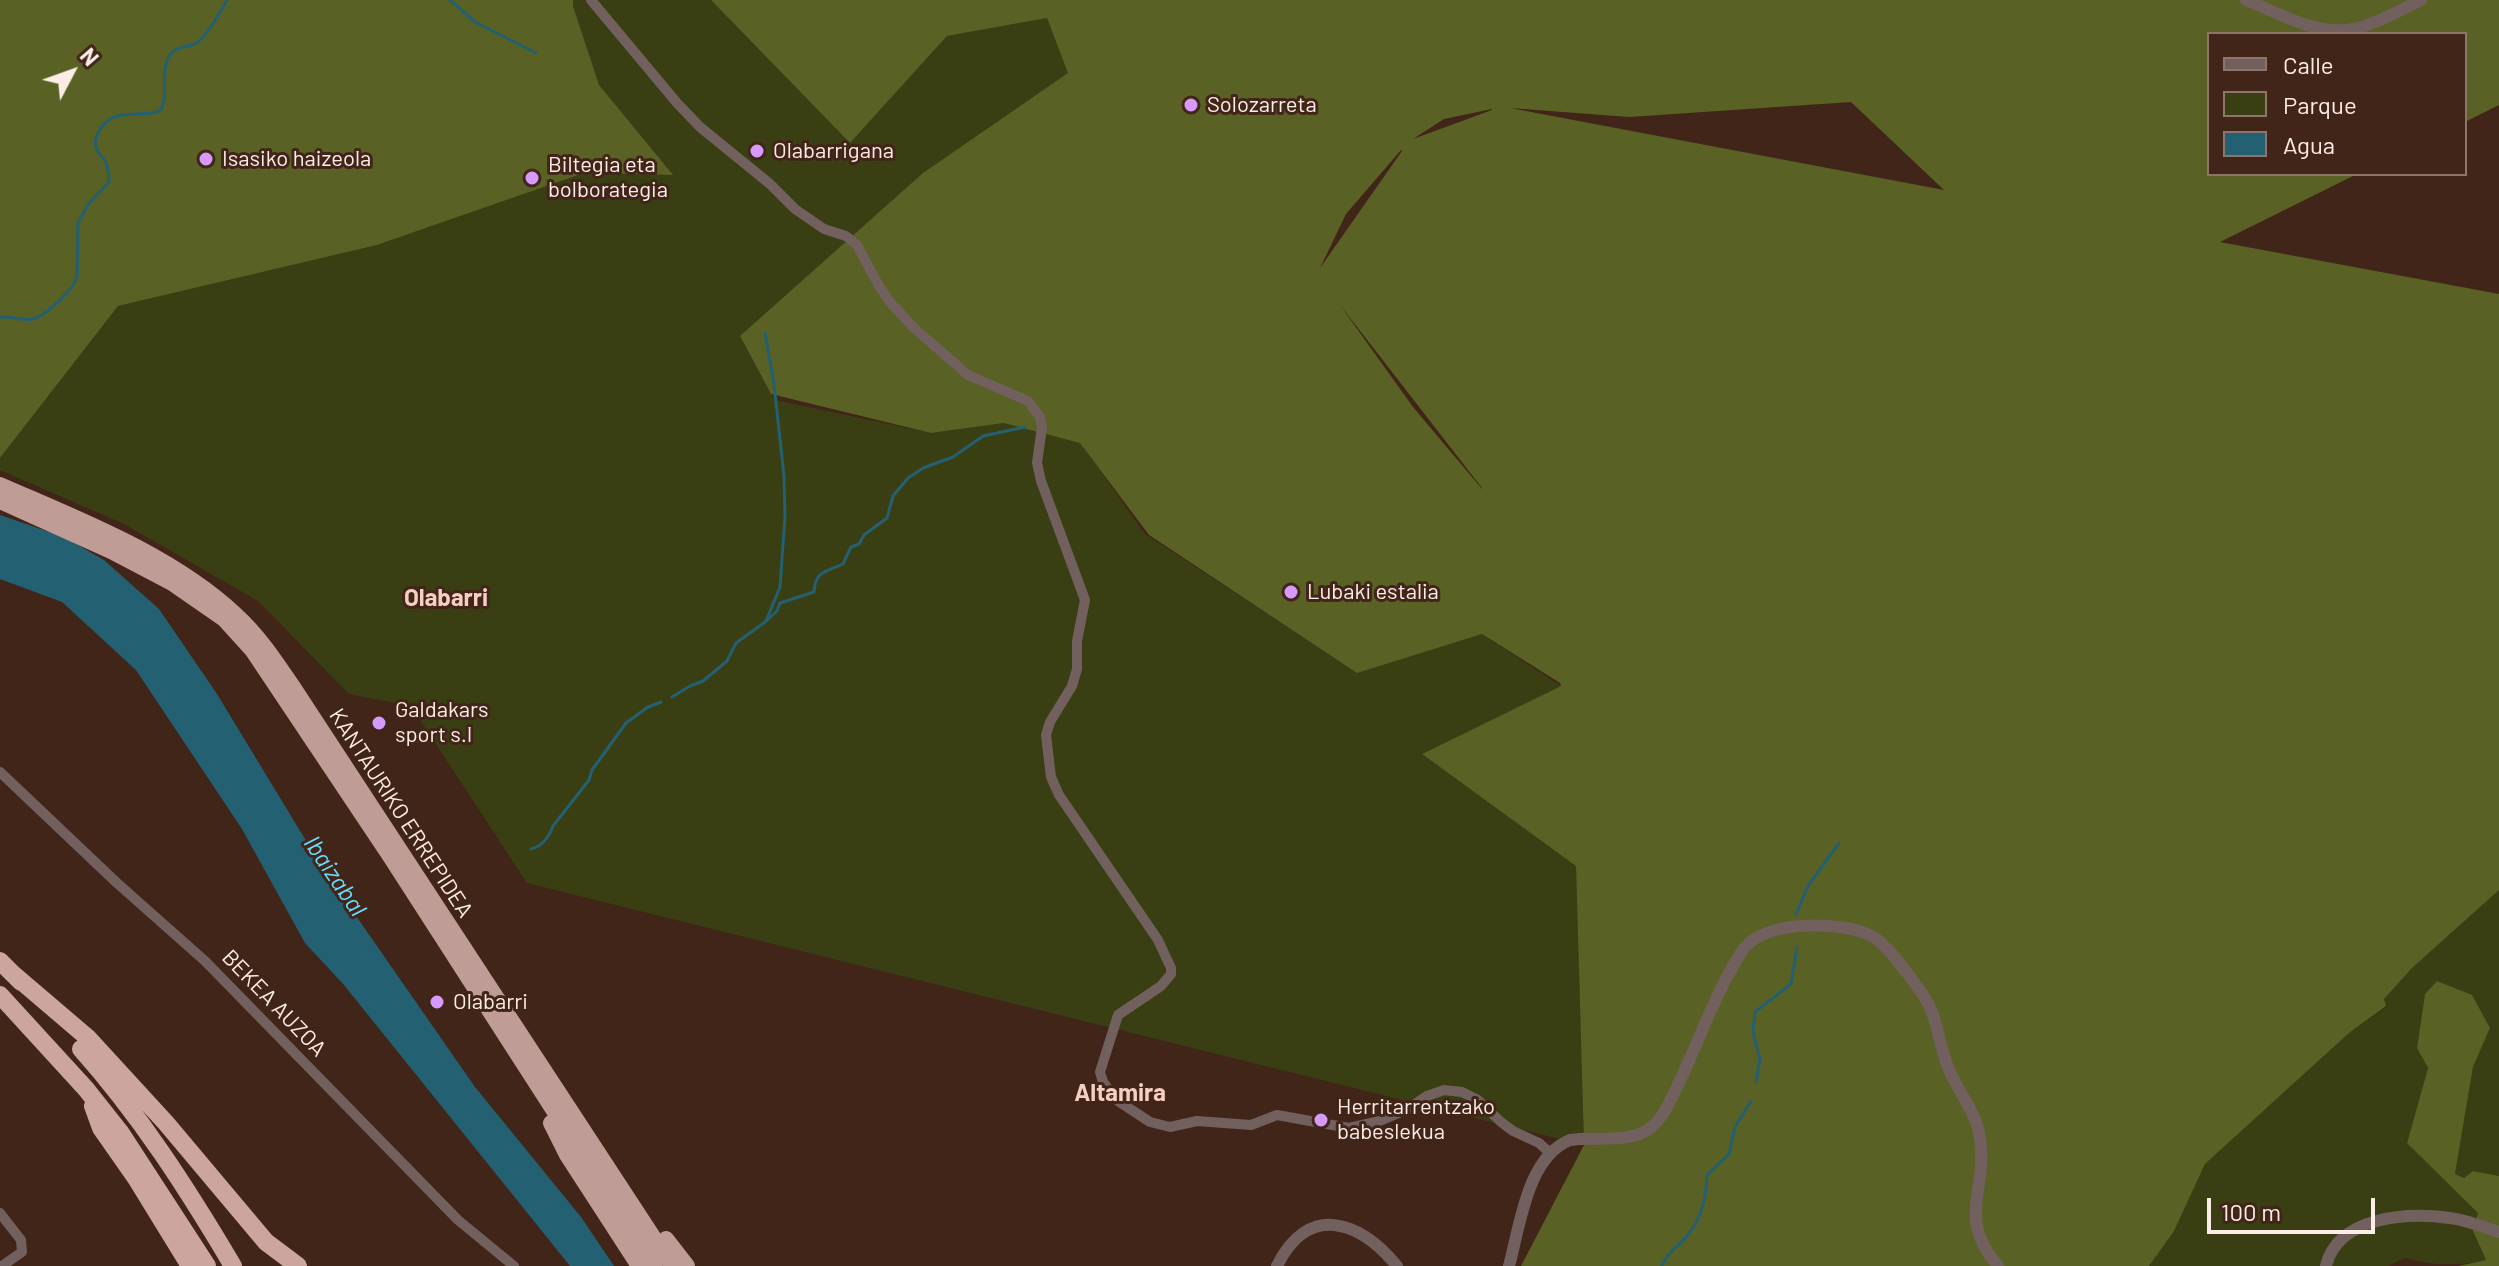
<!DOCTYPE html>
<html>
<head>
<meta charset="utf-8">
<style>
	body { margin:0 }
	#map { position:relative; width:2499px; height:1266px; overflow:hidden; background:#422519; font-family:Barlow,sans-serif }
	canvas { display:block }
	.legend { position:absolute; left:2207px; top:32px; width:260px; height:144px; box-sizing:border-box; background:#422519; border:2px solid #8d756b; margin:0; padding:10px 14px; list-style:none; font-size:24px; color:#fdede7 }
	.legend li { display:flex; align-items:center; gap:16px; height:40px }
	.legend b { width:40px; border:2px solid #8d756b }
	.north { position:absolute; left:32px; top:32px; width:80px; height:80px; -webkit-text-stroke:6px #422519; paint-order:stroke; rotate:49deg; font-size:22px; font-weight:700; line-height:32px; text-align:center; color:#fdede7 }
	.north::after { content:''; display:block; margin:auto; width:28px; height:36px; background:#fdede7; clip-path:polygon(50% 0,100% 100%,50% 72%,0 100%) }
	.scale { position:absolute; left:2207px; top:1198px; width:168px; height:36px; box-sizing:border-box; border:4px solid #fdede7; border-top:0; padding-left:10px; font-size:24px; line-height:28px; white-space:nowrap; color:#fdede7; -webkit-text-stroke:6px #422519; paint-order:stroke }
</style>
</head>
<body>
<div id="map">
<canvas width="2499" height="1266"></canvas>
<ul class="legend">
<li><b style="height:10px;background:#71605e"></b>Calle</li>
<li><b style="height:22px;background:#3a3f13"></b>Parque</li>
<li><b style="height:22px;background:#236172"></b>Agua</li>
</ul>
<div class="north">N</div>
<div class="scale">100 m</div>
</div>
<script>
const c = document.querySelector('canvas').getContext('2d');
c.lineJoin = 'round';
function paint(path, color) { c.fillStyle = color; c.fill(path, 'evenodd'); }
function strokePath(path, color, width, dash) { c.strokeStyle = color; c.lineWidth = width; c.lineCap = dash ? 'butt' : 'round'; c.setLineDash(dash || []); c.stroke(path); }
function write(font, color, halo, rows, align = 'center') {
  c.font = font + ' Barlow,sans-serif'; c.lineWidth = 6; c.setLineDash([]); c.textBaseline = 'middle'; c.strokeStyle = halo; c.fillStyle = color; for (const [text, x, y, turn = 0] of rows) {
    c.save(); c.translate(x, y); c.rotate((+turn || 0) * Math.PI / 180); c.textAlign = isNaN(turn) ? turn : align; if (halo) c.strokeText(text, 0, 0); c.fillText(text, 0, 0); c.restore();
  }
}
paint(new Path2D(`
	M573 0H711L850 143 947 36 1047 18 1069 74 923 173 740 337 775 400 931 433 1004 423 1078 439 1145 534 1357 672 1482 634 1561 686 1422 754 1576 865 1584 1145 527 883 411 706 349 694 258 601 124 524 0 470V458L118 306 377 245 584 173 672 175 598 85 573 6Z
	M2499 890V1176L2473 1171 2464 1178 2455 1174 2473 1067 2490 1028 2437 981 2425 994 2417 1048 2428 1068 2407 1142 2478 1213 2473 1231 2486 1260C2454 1266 2437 1266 2405 1258L2388 1266H2149L2174 1231 2205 1164 2349 1033 2386 1007 2383 999 2411 969Z`), '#3a3f13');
paint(new Path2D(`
	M0 0H573V6L599 85 673 175 584 173 377 245 118 306 0 458Z
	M711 0H2499V105L2465 122V34H2209V174H2357L2220 242 2499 294V890L2411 969 2384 999 2386 1006 2349 1033 2205 1164 2174 1231 2149 1266H1521L1584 1145 1576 866 1422 754 1561 686 1560 683 1482 634 1357 673 1149 535 1080 443 1004 423 931 433 771 394 740 336 923 173 1068 73 1047 18 947 36 850 143ZM1851 102 1944 190 1510 108 1629 117ZM1492 109V110L1413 139 1444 119ZM1401 150 1402 151 1320 268 1346 214ZM1340 305 1482 488V489L1413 407Z
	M2437 981 2472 995 2490 1028 2473 1067 2455 1174 2464 1178 2473 1171 2499 1176V1266H2458L2486 1260 2473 1231 2478 1213 2407 1143 2428 1068 2417 1048 2425 994Z`), '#596124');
paint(new Path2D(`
	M0 515 64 537 104 560 159 609 217 694 322 867 475 1087 581 1217 614 1266H570L344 985 305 943 242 829 136 670 62 602 0 579Z`), '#236172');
strokePath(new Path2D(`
	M450 0 475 22 536 53
	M0 317C10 316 25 321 33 319 45 316 67 294 74 284L77 277 78 223 89 203 109 182C109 176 108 168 106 163 103 156 97 154 96 146 94 139 97 135 101 128 115 107 140 118 160 111 170 95 159 71 170 55 178 44 189 49 198 42 210 31 219 14 227 0
	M765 333 774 384 784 476 785 517 780 587 766 621
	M672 697 690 686 703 681 727 661 736 643 765 622 777 611 780 603 814 592C815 570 827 572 843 564L851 547 859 544 864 535 887 518 893 496 908 478 923 468 953 457 983 436 1025 427
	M531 849C543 846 549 837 553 826L589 780 592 770 626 723 648 707 661 702
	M1796 914 1808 886 1839 843
	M1756 1082 1760 1059 1753 1032 1755 1012 1791 984 1797 948
	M1662 1266C1667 1252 1678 1247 1687 1236 1702 1218 1706 1199 1707 1175L1729 1154 1735 1127 1751 1101`), '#236172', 3);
strokePath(new Path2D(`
	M591 0 677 103 700 127 770 184 795 209 824 229 846 236 857 245 879 286 890 302 913 327 968 375 1028 401 1040 417 1042 427 1037 463 1041 481 1085 600 1077 641V669L1072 686 1050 722 1046 735 1051 777 1059 795 1158 940 1171 968V974L1161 986 1118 1015 1100 1072 1103 1082 1118 1101 1150 1122 1170 1127 1197 1121 1251 1125 1277 1115 1349 1128 1380 1121 1408 1109 1427 1096 1444 1090 1462 1092 1478 1100 1501 1122 1513 1131 1539 1143 1550 1153
	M0 772 117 883 205 961 458 1220 514 1266
	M0 1213 21 1240 22 1252 2 1266`), '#71605e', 10);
strokePath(new Path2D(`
	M2246 0C2279 13 2316 36 2353 29 2376 24 2400 10 2421 0
	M1277 1266C1308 1203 1359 1220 1397 1266
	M1509 1266C1520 1226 1527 1157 1570 1140 1592 1137 1621 1142 1642 1133 1660 1125 1667 1107 1675 1091 1694 1053 1708 1012 1728 975 1734 965 1739 953 1748 944 1756 936 1768 932 1780 929 1805 923 1853 924 1875 938 1888 947 1898 962 1908 974 1916 985 1926 997 1931 1010 1938 1026 1940 1045 1946 1062 1955 1089 1977 1111 1980 1139 1988 1191 1956 1218 1998 1266
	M2326 1266C2338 1216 2408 1212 2450 1218 2467 1220 2483 1227 2499 1232`), '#71605e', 12);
strokePath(new Path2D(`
	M0 485C80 520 172 555 236 615 259 636 276 662 293 687L672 1266
	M0 501 111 551 172 583 224 619 253 651 390 856 654 1266
	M551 1123 567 1155 639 1266
	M666 1239 687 1266`), '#c09c96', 16);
strokePath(new Path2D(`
	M0 961 21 982
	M13 974 88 1038 166 1123 266 1242 298 1266
	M0 995 86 1089 120 1132 207 1266
	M81 1049C140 1115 188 1190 233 1266
	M93 1106 101 1128 136 1178 190 1266`), '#cda59f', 18);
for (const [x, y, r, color] of [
	[1191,105,8,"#d69bfa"],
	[757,151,8,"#d69bfa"],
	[206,159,8,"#d69bfa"],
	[532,178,8,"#d69bfa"],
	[1291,592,8,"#d69bfa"],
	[379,723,8,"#d69bfa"],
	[437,1002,8,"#d69bfa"],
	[1321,1120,8,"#d69bfa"]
]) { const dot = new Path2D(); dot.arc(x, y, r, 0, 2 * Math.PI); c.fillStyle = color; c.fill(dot); strokePath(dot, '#422519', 3); }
write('22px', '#fdede7', '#422519', [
	["Solozarreta",1207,105],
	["Olabarrigana",773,151],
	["Isasiko haizeola",222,159],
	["Biltegia eta",548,165],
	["bolborategia",548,190],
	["Lubaki estalia",1307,592],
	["Galdakars",395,710],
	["sport s.l",395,735],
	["Olabarri",453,1002],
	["Herritarrentzako",1337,1107],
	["babeslekua",1337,1132]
], 'left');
write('22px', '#fdede7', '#422519', [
	["KANTAURIKO ERREPIDEA",401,813,57],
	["BEKEA AUZOA",274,1003,46]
]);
write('bold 24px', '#f5cfbf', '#422519', [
	["Olabarri",446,598],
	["Altamira",1120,1093]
]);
write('italic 24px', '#67dcfd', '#422519', [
	["Ibaizabal",335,876,56]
]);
</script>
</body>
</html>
